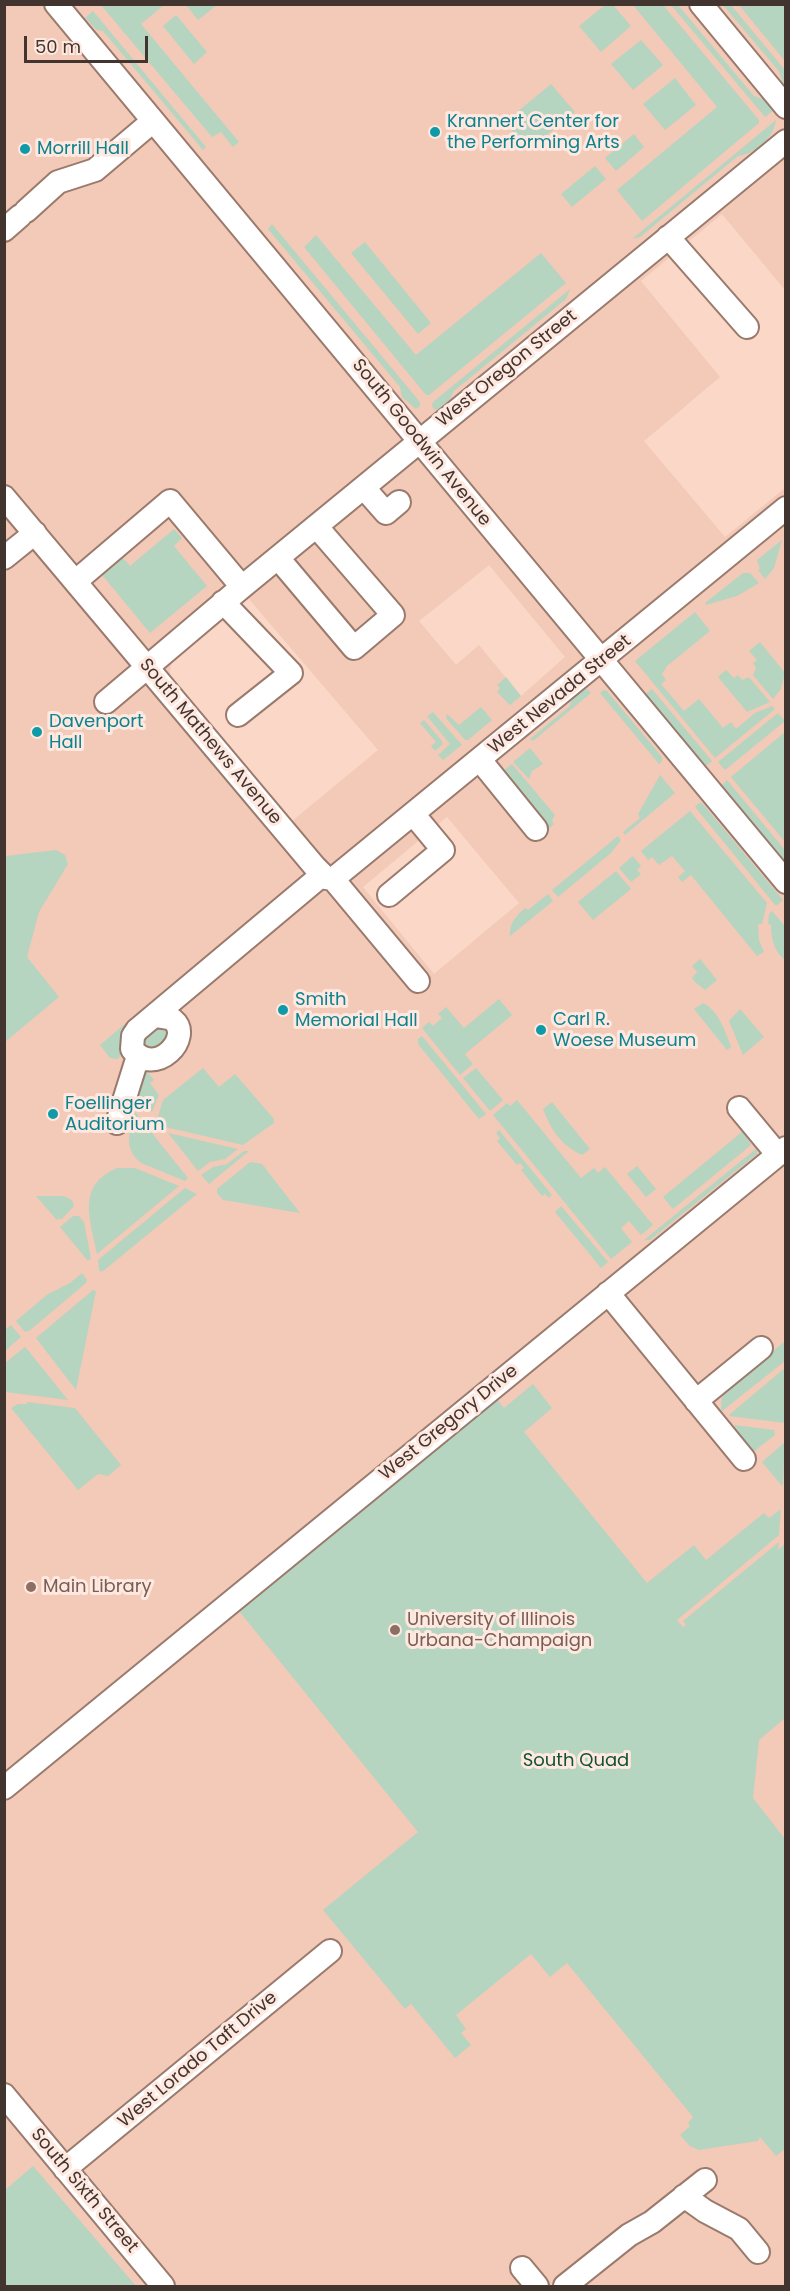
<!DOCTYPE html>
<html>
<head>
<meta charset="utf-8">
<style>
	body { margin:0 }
	#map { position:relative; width:790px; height:2291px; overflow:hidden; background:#fbd7c8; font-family:Poppins,sans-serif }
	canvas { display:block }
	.frame { position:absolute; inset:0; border:6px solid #42342f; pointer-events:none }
	.scale { position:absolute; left:24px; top:36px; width:124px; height:27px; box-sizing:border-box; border:3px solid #42342f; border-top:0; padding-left:8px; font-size:18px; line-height:21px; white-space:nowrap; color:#42342f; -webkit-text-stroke:4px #fee8df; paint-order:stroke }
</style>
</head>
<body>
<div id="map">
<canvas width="790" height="2291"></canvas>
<div class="frame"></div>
<div class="scale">50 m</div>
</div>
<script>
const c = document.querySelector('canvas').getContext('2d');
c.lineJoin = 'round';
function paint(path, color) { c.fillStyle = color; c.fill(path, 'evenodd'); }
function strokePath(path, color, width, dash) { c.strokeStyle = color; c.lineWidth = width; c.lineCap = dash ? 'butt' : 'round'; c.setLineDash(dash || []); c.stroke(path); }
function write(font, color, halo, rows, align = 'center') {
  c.font = font + ' Poppins,sans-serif'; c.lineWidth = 6; c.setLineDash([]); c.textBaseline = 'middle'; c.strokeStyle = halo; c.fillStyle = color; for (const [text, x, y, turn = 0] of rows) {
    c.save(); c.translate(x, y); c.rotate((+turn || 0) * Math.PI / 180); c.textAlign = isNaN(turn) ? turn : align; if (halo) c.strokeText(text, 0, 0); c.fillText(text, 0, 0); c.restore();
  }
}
paint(new Path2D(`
	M5 5H785V290L722 214 641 281 720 377 644 441 725 537 785 488V2286H5ZM489 565 565 657 521 696 479 645 456 665 419 621ZM248 598 378 750 291 822 170 675 171 662 176 656ZM447 817 519 903 434 974 363 887Z`), '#f3c9b7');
paint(new Path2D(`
	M101 5H164L141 24 239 142 233 147 221 132 212 137Z
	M186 5H217L198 20Z
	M613 5 631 26 601 52 579 26 605 5Z
	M633 5H663L759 120V123L642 221 617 190 717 107Z
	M671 5H678L754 96 763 99 773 111 765 117Z
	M723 5H731L785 70V89C781 83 782 77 778 70Z
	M739 5H785V61Z
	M93 11 206 147 203 150 103 31 97 30 85 18Z
	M176 15 207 52 194 64 163 26Z
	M641 40 663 65 633 90 611 64Z
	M675 78 696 105 665 130 643 104Z
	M551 84 575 112 528 150 505 122Z
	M776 120C774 138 755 154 738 156L640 237 632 239Z
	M634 134 644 147 616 171 605 158Z
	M595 166 606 179 572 207 561 194Z
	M272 224 420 402V406L416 409 402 397 400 387 268 229Z
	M316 235 416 355 541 253 566 283 429 395H426L304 247Z
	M365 242 431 323 418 334 351 253Z
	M570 289 566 299 454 391 450 399 436 411 432 406 433 402Z
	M174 529 182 538 174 546 207 586 150 633 98 570 119 553 130 566Z
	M782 540 774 568 765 579 758 570 760 569 757 560Z
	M743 573H750L759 583 737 596 706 605 705 603Z
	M695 612 710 631 667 666 662 674 666 680 661 684 684 711 699 699 723 728 731 722 736 729 755 713 772 706 775 709 715 758 635 661Z
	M760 642 785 673 781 689 773 699 753 675 756 668 753 663 757 660 749 651Z
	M726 670 734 678 738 675 742 680 749 677 770 702 747 712 718 677Z
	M506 677 521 696 510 705 497 692 500 688 497 685Z
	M585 687 591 693 533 741 530 739 570 706 572 696Z
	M652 689 712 761 706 766 645 694Z
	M604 690 607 691 662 757V761L659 764 600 693Z
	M481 707 492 720 468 740H465L446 718 447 714 459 725Z
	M433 712 462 745 443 760 438 755 450 744 427 716Z
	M778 713 785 721 725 770 718 762Z
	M424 720 442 741 443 744 435 751 431 746 436 742 420 723Z
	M785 732V842L731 777Z
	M530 748 543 764 532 771 529 779 513 762Z
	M512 764 555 815 552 821 554 824 537 839 498 775Z
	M660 775 675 793 625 835 623 832 640 818 638 814Z
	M727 780 785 850V862L722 785Z
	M699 803H702L783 900 776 906 695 807Z
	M690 811 767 903 762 924H758L759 940 764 952 757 956 691 875 682 882 678 877 685 871 672 856 659 865 652 857 648 860 641 851Z
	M618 836 621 840 611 853 558 897 552 890Z
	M56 850 65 855 68 864 39 912 27 957 59 997 5 1042V856Z
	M633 856 641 866 637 870 641 874 631 882 619 868Z
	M616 871 631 889 593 920 578 902Z
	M548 894 553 901 510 936C509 923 516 916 525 908L528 910Z
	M772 911 785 926V960C774 951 771 939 771 925L768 924 769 914Z
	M700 959 717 980 705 990 695 982 692 978 697 972 692 966Z
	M499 999 512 1015 465 1054 473 1064 460 1075 422 1028 429 1022 433 1026 442 1018 438 1014 446 1007 464 1028Z
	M703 1003C718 1010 726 1032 731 1047L727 1050 694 1009Z
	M740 1009 764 1037 743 1055 729 1021Z
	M133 1017 136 1020 123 1052 118 1059 110 1058 100 1045Z
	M157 1024 173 1032 155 1055 138 1042Z
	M422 1036 486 1114 479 1119 418 1044V1039Z
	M144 1068 154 1080 150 1083 159 1095 152 1112 135 1092Z
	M203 1068 219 1087 235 1074 274 1119V1123L243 1145 161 1126 157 1120 163 1100Z
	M476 1068 503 1100 490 1111 463 1078Z
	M517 1100 581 1178 594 1168 598 1173 605 1167 653 1225 641 1235 629 1221 621 1228 632 1242 611 1259 493 1115 507 1103 510 1106Z
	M552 1102 590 1149 582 1155C561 1145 551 1130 543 1109Z
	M135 1112 188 1178 185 1181 141 1163C123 1148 129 1132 135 1112Z
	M499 1130 552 1195 549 1198 545 1194 542 1196 521 1170 524 1168 520 1163 517 1165 497 1141 500 1138 496 1133Z
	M743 1131 751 1145 673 1209 663 1197Z
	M168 1133 238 1149 225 1159 210 1162 198 1171Z
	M757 1148V1154L650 1240H644Z
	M244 1151H249L209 1184 201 1175 213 1167 227 1164Z
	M250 1162 262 1164 300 1213 223 1200 217 1193V1189Z
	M637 1166 656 1189 646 1197 627 1174Z
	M117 1168H135L179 1186 97 1254C90 1218 76 1186 117 1168Z
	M185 1188 197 1194 102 1272 99 1270 98 1260Z
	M36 1196H64L72 1200 74 1206 61 1220 60 1218 57 1220Z
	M561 1206 608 1262 601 1268 555 1212Z
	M73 1216H79L84 1222 91 1258 88 1261 60 1227Z
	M82 1273 87 1280 86 1283 29 1331 25 1332 16 1321 48 1294 70 1283Z
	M93 1290 96 1291 76 1390 36 1338Z
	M11 1325 21 1337 5 1351V1330Z
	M784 1342 785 1361 721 1412 722 1393Z
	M25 1347 27 1349 68 1400 5 1392V1363Z
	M785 1368V1423L729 1416 730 1414Z
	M533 1384 552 1408 524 1432 647 1583 694 1545 706 1560 764 1513 769 1518 781 1509 779 1535 677 1620 683 1627 686 1625 683 1621 779 1542 778 1550 785 1544V1718L759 1740 753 1798 785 1839V2149L776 2156 760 2137 758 2141 699 2150 690 2146 680 2135 690 2126 688 2123 693 2117 567 1963 550 1977 531 1954 456 2015 466 2029 461 2033 471 2045 455 2058 411 2004 405 2009 323 1910 418 1832 239 1611 492 1402 497 1399 504 1408Z
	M27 1402 75 1408 121 1465 108 1476 98 1474 78 1490 11 1408 18 1404H27Z
	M735 1425 774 1430 775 1435 753 1452 734 1428Z
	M785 1442 783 1484 782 1486 762 1462Z
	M33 2166 136 2286H5V2190Z`), '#b6d5c0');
const minor = new Path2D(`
	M56 4 786 882
	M701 4 786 107
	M26 211 58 182 95 170 153 121
	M4 230 20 216
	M668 237 747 327
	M364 488 386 513 399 502
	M4 497 315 867 326 878 333 879 418 981
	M4 558 35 533
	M278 558 354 648 393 615 316 526
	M76 581 170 501 242 587
	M223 602 291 673 238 715
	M106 702 242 587 786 141
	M480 760 536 829
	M333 879 786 508
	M389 895 443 850 414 815
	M154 1016C160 1017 168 1017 173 1020 194 1037 155 1079 132 1049L133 1036 137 1030 322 875
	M739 1108 778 1155
	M117 1123 138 1056
	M608 1293 744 1459
	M696 1401 761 1348
	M4 1788 786 1148
	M4 2095 163 2286
	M65 2169 330 1951
	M684 2196 705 2211 739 2229 758 2252
	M522 2268 537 2286
	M565 2286 629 2235 652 2222 705 2180`);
strokePath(minor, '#9a7a6d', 26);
strokePath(minor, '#fff', 22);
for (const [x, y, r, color] of [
	[435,132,6,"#0f9aa8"],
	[25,149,6,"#0f9aa8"],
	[37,732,6,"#0f9aa8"],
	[283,1010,6,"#0f9aa8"],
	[541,1030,6,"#0f9aa8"],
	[53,1114,6,"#0f9aa8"],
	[31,1587,6,"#8d6e63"],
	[395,1630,6,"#8d6e63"]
]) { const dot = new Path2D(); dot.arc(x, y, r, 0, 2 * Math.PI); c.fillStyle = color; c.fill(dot); strokePath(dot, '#fee8df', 2); }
write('18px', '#0d838f', '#fee8df', [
	["Krannert Center for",447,122],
	["the Performing Arts",447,143],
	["Morrill Hall",37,149],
	["Davenport",49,722],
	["Hall",49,743],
	["Smith",295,1000],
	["Memorial Hall",295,1021],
	["Carl R.",553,1020],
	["Woese Museum",553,1041],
	["Foellinger",65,1104],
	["Auditorium",65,1125]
], 'left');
write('18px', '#42342f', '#fee8df', [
	["West Oregon Street",507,369,-39],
	["South Goodwin Avenue",421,443,51],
	["West Nevada Street",560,695,-39],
	["South Mathews Avenue",210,742,50],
	["West Gregory Drive",449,1423,-39],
	["West Lorado Taft Drive",198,2060,-40],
	["South Sixth Street",84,2191,50]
]);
write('18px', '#785e54', '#fee8df', [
	["Main Library",43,1587],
	["University of Illinois",407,1620],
	["Urbana-Champaign",407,1641]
], 'left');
write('18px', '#105331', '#fee8df', [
	["South Quad",576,1761]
]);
</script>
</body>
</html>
